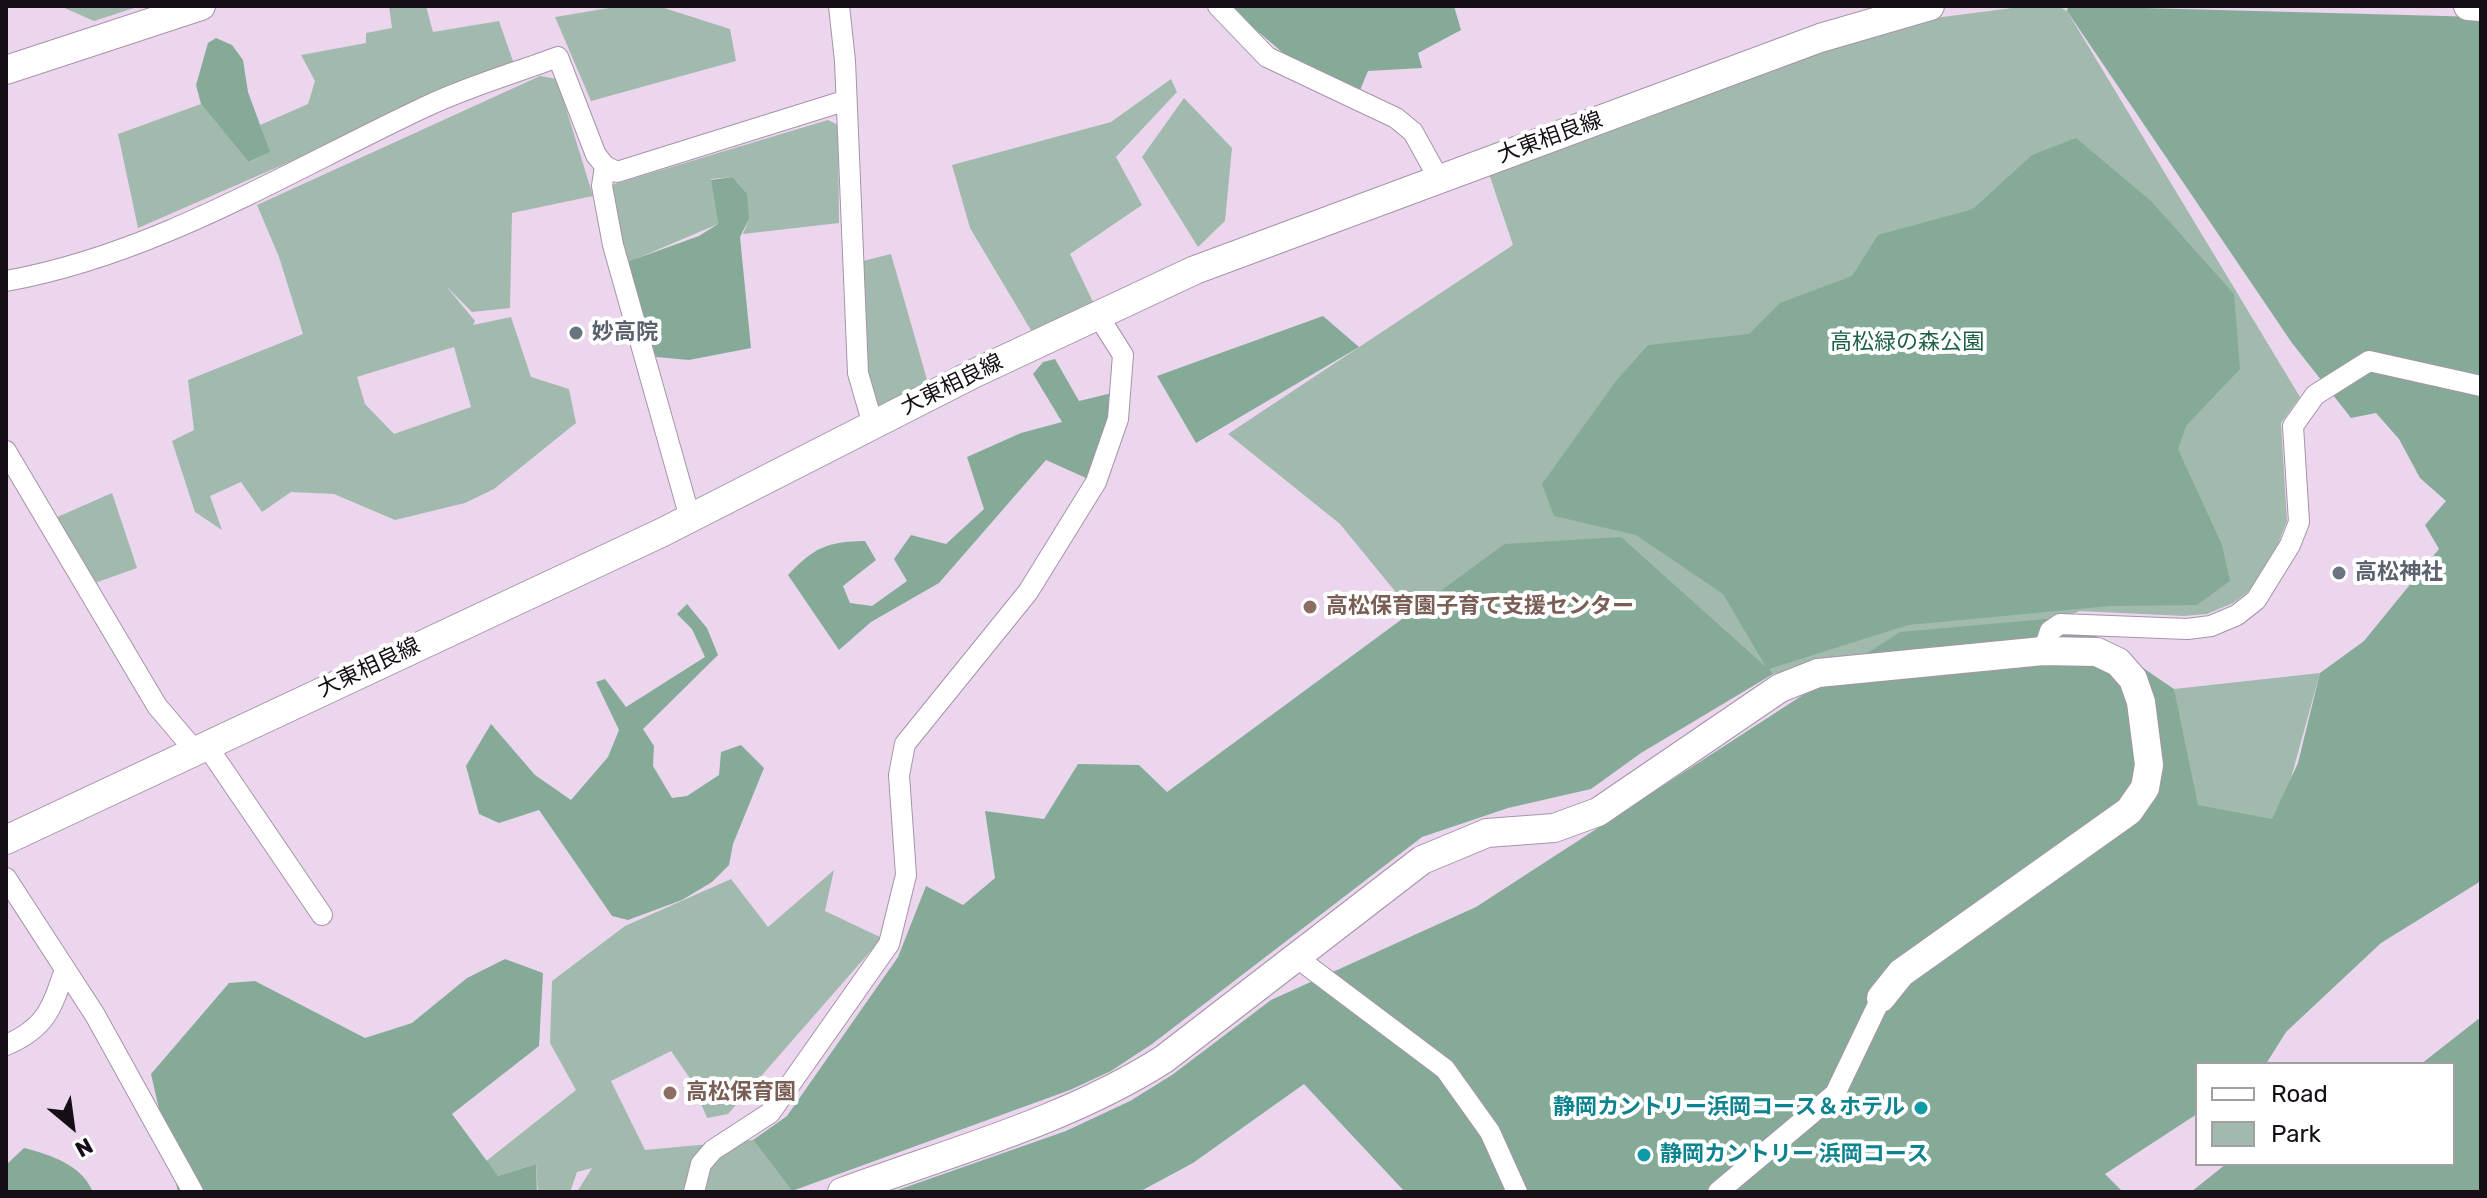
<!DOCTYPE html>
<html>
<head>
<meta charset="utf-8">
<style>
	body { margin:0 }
	#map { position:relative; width:2487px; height:1198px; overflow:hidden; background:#ebd6ee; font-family:Rubik,sans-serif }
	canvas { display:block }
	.frame { position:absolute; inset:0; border:8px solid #150e16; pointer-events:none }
	.legend { position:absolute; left:2195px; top:1062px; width:260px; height:104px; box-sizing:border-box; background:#fff; border:2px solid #a19fa2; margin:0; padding:10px 14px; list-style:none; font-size:24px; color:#150e16 }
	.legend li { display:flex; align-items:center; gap:16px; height:40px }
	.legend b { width:40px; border:2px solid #a19fa2 }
	.north { position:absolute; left:32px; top:1086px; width:80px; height:80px; -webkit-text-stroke:6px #fff; paint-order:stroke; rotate:151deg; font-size:22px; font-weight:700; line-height:32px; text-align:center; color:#150e16 }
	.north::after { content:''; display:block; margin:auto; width:28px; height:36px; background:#150e16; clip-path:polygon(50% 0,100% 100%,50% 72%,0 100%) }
</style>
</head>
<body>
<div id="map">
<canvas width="2487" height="1198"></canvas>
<div class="frame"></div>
<ul class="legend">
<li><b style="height:10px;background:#fff"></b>Road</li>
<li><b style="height:22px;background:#a2baae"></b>Park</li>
</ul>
<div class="north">N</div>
</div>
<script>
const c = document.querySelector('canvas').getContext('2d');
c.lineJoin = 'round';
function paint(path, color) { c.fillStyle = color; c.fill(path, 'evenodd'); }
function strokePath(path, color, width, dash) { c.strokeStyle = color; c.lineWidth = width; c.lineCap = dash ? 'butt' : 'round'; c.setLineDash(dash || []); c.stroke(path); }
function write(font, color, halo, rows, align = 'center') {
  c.font = font + ' Rubik,"Noto Sans JP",sans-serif'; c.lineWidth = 8; c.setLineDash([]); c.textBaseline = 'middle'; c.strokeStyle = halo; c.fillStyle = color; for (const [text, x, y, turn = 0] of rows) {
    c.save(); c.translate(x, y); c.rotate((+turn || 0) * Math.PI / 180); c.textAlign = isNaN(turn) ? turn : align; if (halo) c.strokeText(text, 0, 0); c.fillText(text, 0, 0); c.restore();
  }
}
paint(new Path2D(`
	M60 6H140L94 21Z
	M389 6H426L433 32 499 21 514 64 138 228 118 134 201 104 250 162 269 152 260 125 308 104 315 81 301 55 366 43V33L392 28Z
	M621 6H658L730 29 736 61 591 101 555 17Z
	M2028 6H2058L2067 11 2300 397 2281 423 2287 521 2278 544 2253 588 2233 603 2207 614 2184 616 2080 611 2008 639 1773 674 1504 544 1412 612 1340 524 1228 434 1513 245 1489 174 1650 117 1813 50 1919 20Z
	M540 76 557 79 593 196 512 213 510 308 472 312 446 286 475 321 473 325 511 317 531 377 569 389 576 423 494 489 465 503 395 520 334 494 291 492 262 512 241 482 210 496 222 530 195 512 172 441 194 430 188 380 303 334 279 257 257 205ZM454 347 471 407 394 434 365 404 357 377Z
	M1171 79 1177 92 1116 157 1142 205 1070 254 1094 304 1035 337 970 228 952 165 1111 122Z
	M1184 98 1232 148 1225 221 1198 247 1142 157Z
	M828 120 838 125 839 223 743 234 749 219 732 177 711 179 718 224 624 264 608 186Z
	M891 254 930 390 873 417 864 359 863 261Z
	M112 493 137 568 92 584 55 518Z
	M2320 673 2278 825 2192 808 2174 689Z
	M834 870 825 911 882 938 728 1114 707 1118 691 1080 671 1051 611 1081 645 1150 753 1140 792 1191 577 1192 592 1168 577 1172 570 1192H538L536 1164 498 1176 485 1162 576 1090 550 1043 552 981 625 926 731 879 768 927Z`), '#a2baae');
paint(new Path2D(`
	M1228 6H1454L1461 30 1418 53 1422 68 1368 71 1358 95 1282 52Z
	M2068 6 2481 17V881L2381 943 2286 1032 2266 1064H2197V1114L2105 1174 2123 1192H1405L1304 1084 1193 1163 1139 1192H892L1066 1131 1130 1101 1172 1075 1271 1000 1476 907 1900 632 2068 617 2174 689 2198 805 2272 819 2298 763 2320 673 2364 641 2439 549 2425 525 2446 501 2420 478 2399 439 2376 413 2351 418 2292 343 2067 11Z
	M216 38 232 45 243 60 248 92 270 152 249 162 201 104 196 85 208 43Z
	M2076 138 2151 201 2234 294 2240 369 2186 426 2178 449 2222 545 2230 581 2197 605 2110 606 1908 625 1769 669 1773 674 1641 753 1591 789 1508 808 1422 837 1152 1044 1111 1071 1070 1090 792 1191 753 1140 787 1116 898 957 926 886 963 905 995 878 985 811 1044 819 1078 764 1139 765 1167 792 1504 544 1621 537 1766 667 1723 594 1636 535 1554 516 1542 484 1616 381 1648 345 1749 334 1780 303 1852 276 1878 235 1973 209 2032 155Z
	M732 177 747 194 749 219 740 237 751 348 689 360 656 357 624 263 699 236 718 224 711 180Z
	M1323 316 1359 347 1196 443 1157 376Z
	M1055 359 1079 401 1112 393 1109 422 1086 478 1046 460 939 583 871 622 839 650 788 575C815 547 826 542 865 541L876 560 843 586 850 603 872 606 907 581 894 559 911 535 946 544 984 509 967 457 1021 433 1062 422 1033 374 1043 362Z
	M687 604 707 628 718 655 643 729 654 746 653 766 672 798 687 796 719 775 721 752 741 745 764 768 733 844 729 865 712 882 682 900 628 920 612 916 539 810 499 823 479 814 466 766 491 724 535 775 571 800 608 757 619 730 596 682 605 679 626 707 705 657 692 629 677 614Z
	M505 959 543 973 539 1046 452 1114 498 1176 536 1164 537 1192H178L151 1074 229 983 255 981 365 1038 412 1023 467 978Z
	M2481 1017V1192H2191L2226 1164H2453V1064H2421Z
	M24 1148C51 1155 82 1165 93 1192H6V1165Z`), '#85ab98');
const street = new Path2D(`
	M839 6 845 61 858 373 873 425
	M1218 6 1267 57 1396 118 1413 132 1439 179
	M605 166 602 186 613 245 690 518
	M6 281C157 254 290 170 427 106 469 86 515 73 558 57L596 155 605 166 617 172 844 101
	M6 451 157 706 196 752
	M2043 651 2050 631 2060 624 2187 629 2211 626 2237 615 2256 600 2290 545 2299 522 2293 426 2315 395 2369 361 2481 386
	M207 746 322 915
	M6 878 95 1015 193 1192
	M1296 957 1445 1069 1490 1132 1517 1192
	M6 1045C46 1028 52 1008 65 969
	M694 1192 701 1164 713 1150 770 1113 889 944 906 875 899 775 905 744 1028 592 1096 482 1118 419 1123 355 1097 314
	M1718 1192 1835 1094 1881 998`);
const secondary = new Path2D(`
	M2468 6 2481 7
	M6 70 201 6
	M6 840 663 532 975 373 1195 270 1820 38 1930 6
	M842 1192C950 1152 1067 1121 1164 1059L1422 860 1487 833 1554 828 1598 812 1780 688 1818 673 2043 651 2097 652 2118 662 2133 679 2141 702 2149 765 2145 788 2129 811 1901 973 1881 998`);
strokePath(street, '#a693a9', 22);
strokePath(secondary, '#a693a9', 30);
strokePath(street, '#fff', 20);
strokePath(secondary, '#fff', 28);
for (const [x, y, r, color] of [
	[576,333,8,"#6b7280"],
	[2339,573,8,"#6b7280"],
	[1310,607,8,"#8d6e63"],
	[670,1093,8,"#8d6e63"],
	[1921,1108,8,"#0f9aa8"],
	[1644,1155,8,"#0f9aa8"]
]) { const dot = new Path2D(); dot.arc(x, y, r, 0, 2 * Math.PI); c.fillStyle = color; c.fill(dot); strokePath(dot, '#fff', 3); }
write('22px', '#150e16', '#fff', [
	["大東相良線",1550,138,-20],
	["大東相良線",952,385,-26],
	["大東相良線",369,668,-25]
]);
write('bold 22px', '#5b616d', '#fff', [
	["妙高院",592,333],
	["高松神社",2355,573]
], 'left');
write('22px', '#1e6046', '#fff', [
	["高松緑の森公園",1907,343]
]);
write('bold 22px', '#785e54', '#fff', [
	["高松保育園子育て支援センター",1326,607],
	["高松保育園",686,1093]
], 'left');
write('bold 22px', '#0d838f', '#fff', [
	["静岡カントリー浜岡コース＆ホテル",1905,1108],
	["静岡カントリー 浜岡コース",1660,1155,"left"]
], 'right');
</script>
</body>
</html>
